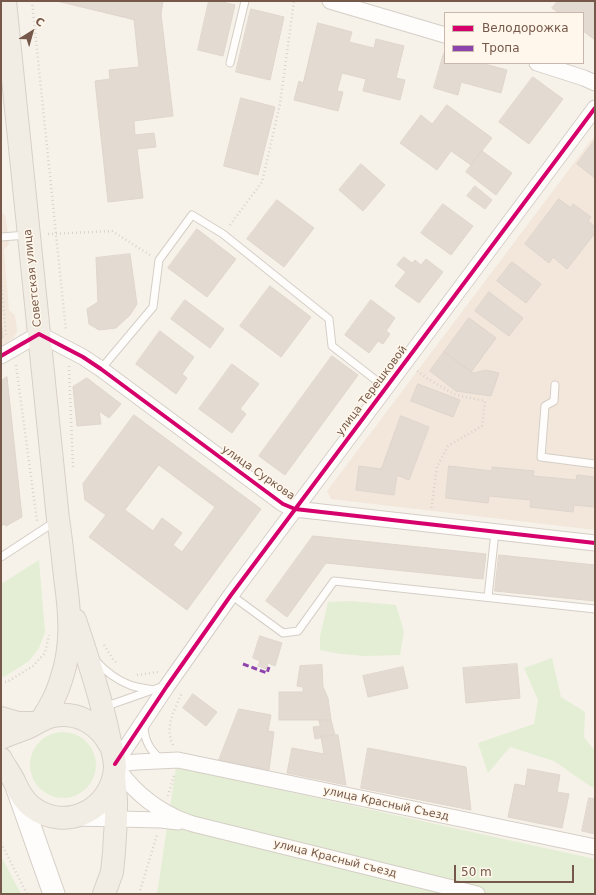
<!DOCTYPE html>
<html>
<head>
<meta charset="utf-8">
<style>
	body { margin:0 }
	#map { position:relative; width:596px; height:895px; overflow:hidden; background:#f6f2ea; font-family:"DejaVu Sans",sans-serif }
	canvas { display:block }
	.frame { position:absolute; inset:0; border:2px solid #755849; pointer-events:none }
	.legend { position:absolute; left:444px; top:12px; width:140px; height:52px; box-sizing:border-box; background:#fff7eb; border:1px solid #c8b7aa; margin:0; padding:5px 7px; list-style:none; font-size:12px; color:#755849 }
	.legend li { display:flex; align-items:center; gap:8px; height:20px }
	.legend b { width:20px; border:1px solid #c8b7aa }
	.north { position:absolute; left:12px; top:12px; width:40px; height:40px; -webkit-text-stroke:3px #fff7eb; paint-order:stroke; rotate:37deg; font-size:11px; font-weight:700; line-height:16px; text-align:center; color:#755849 }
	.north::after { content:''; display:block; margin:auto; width:14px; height:18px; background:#755849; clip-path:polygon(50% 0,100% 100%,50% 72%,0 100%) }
	.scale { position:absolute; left:454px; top:865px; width:120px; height:18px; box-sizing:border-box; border:2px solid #755849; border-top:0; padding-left:5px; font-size:12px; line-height:14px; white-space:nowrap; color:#755849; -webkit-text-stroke:3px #fff7eb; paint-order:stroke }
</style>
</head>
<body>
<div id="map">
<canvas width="596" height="895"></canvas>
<div class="frame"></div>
<ul class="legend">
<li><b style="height:5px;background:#d6006c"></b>Велодорожка</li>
<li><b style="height:5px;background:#8e44ad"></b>Тропа</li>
</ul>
<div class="north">С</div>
<div class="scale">50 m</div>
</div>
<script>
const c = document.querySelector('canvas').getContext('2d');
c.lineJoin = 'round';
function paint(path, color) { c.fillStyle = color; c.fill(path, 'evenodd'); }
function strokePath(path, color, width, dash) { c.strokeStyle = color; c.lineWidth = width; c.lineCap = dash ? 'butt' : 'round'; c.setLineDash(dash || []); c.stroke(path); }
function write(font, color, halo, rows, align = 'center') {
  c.font = font + ' "DejaVu Sans",sans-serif'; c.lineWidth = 3; c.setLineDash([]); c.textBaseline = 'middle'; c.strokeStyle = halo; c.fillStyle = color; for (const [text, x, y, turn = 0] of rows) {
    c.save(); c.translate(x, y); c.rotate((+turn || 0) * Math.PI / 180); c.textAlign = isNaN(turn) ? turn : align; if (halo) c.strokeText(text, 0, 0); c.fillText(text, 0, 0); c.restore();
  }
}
paint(new Path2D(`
	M595 135V530L331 499 327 491Z
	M1 213 4 214 6 218 9 244 4 250 9 310 15 315 17 330 16 334 13 338 1 346Z`), '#f2e7da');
paint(new Path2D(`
	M39 560 45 632 39 648 29 661 4 677 1 676V584Z
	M352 601 396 605 404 632 400 655 365 656 340 654 320 650V636L328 602Z
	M552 658 561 697 585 712 584 737 595 751V780L593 788 554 761 510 747 488 773 478 743 534 724 538 700 524 668Z
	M30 765a33 33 0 1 1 66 0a33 33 0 1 1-66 0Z
	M176 767 595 859V894H157Z
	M1 856 21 894H1Z`), '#e3eed4');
const building = new Path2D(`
	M57 1H163L161 14 173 116 134 121 135 135 154 133 156 147 137 149 143 198 108 202 95 81 110 79 109 70 139 67 134 20Z
	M209 1H218L235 5 223 56 198 50Z
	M558 1H595V40L583 31V13H559L552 8Z
	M251 9 284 17 270 80 236 72Z
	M318 23 352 32 349 42 374 48 376 39 404 46 396 78 405 80 400 100 363 91 366 79 342 73 337 91 343 92 338 111 294 100 299 81 303 83Z
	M444 53H445V63H481L507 70 501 93 461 82 458 95 434 88Z
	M533 77 563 99 529 144 499 122Z
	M241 98 275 107 258 175 224 166Z
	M447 105 492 138 471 165 451 151 437 170 400 143 421 115 432 124Z
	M595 140V178L577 164Z
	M482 151 512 173 496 195 466 172Z
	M361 164 385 185 363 211 339 190Z
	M475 186 492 200 485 209 467 196Z
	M559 199 571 208 573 204 591 217 588 221 595 227V233L567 269 553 257 549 263 525 244Z
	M277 200 314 228 284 267 247 239Z
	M443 204 473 226 451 255 421 233Z
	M197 229 236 259 207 297 168 268Z
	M130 254 137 304 130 315 116 328 99 330 89 324 87 309 98 302 96 258Z
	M404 257 412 263 415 260 421 265 426 259 443 272 419 303 395 286 406 272 397 265Z
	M512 262 541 284 526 303 497 281Z
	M270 286 311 317 281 357 240 326Z
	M489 292 523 318 509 336 475 311Z
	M185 300 224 329 210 348 171 319Z
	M371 300 395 318 386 331 390 334 383 344 378 341 369 353 345 335Z
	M469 318 496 338 471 372 444 352Z
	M1 319 3 338 1 339Z
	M160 331 194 357 182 374 187 378 176 394 136 364Z
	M444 352 471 372 474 373 486 370 499 373 491 396 456 391 430 371Z
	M332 356 358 375 285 475 259 456Z
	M232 364 259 384 240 409 246 414 232 433 199 409Z
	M7 377 22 517 6 526 5 524 1 526V381Z
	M87 378 121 404 109 418 99 411 101 424 77 426 73 387Z
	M418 384 460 400 453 417 411 401Z
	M134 415 261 509 187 610 89 537 106 515 85 500 83 484ZM159 465 215 507 182 552 173 545 182 533 162 518 153 531 125 510Z
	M401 416 429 427 409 480 397 475 394 495 356 490 359 466 381 469Z
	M449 466 492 471V467L534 471 533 476 576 480 577 475 595 477V507L574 505 573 512 530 507 531 500 489 496 488 503 446 498Z
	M313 536 486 554 483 579 326 563 287 617 266 601Z
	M499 555 595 565V601L495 591Z
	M260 636 282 643 275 666 268 663 266 669 258 666 260 661 253 658Z
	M517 664 520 698 466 703 463 668Z
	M322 665 323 687 328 698 331 720H279V692H303V687L297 686 300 666Z
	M403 667 408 688 368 697 363 676Z
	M193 694 217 712 206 726 183 708Z
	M239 709 271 715 268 731 274 732 269 770 219 760Z
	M319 720H331L335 735 315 739 313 727 320 726Z
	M338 735 346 785 287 773 292 748 324 754 321 737Z
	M368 748 466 767 471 810 361 788Z
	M528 769 560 775 557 792 569 794 562 828 508 817 515 784 525 786Z
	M589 798 595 799V834L582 831Z`);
paint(building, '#e3dad2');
strokePath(building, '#dfd5cc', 1);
const lane = new Path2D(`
	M230 63 245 1
	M1 237 27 235
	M101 369 153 307 159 260 192 215 223 234 329 319 332 346 386 388
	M555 385 554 401 545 406 541 457 595 464
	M1 557 56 521
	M231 595 283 633 298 631 334 581 595 609
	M488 597 495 532
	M96 661C105 671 117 680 130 685 137 688 145 688 153 690
	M104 707 164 686
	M144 725C144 739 150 751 161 759`);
const street = new Path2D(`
	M330 1 445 35
	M537 63 584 78 595 83
	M1 356 39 334 83 357 101 369 283 504 295 509 595 543
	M115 764 167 686 231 595 595 108
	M115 764 137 762 178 760 595 847
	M115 764C129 787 151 806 175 817 181 820 187 822 193 824L477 894
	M76 818 161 820 178 822`);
const secondary = new Path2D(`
	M17 789 54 894`);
const primary = new Path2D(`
	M5 1 58 519C61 538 63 558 65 577 70 612 73 646 61 680 57 694 50 707 42 719
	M1 718 18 723H34
	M1 738C10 734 19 731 27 728 36 724 43 718 53 716 77 711 99 724 110 745
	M1 759C5 767 11 774 15 783 19 792 24 801 32 807 66 833 113 809 115 767 115 757 111 747 109 737 101 697 88 659 75 620
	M104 894 112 872 114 852 116 819V800L114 777`);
strokePath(lane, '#d5cec6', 9);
strokePath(street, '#d5cec6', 17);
strokePath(secondary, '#d6cec6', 23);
strokePath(primary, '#d8cfc9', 24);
strokePath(new Path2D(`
	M32 1 66 331
	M230 225 262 182 280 104 294 1
	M48 234 112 231 150 255
	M1 278 6 335
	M16 365 37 521
	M69 366 73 468
	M417 371 428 379 456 395 485 401 482 426 448 446 437 467 431 510
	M104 645 113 659 116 662
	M137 675 158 672
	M1 682H7L33 666 45 653 49 635
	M173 745C164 727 175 709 182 693
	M168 796 174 775
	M1 843 27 894
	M139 894 157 835`), '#dad2cd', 2.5, [1, 3]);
strokePath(lane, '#fefdfc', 7);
strokePath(street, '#fefdfc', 15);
strokePath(secondary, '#fefdfc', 21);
strokePath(primary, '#f2ede4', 22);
strokePath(new Path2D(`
	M243 664 267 673 269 667`), '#8e44ad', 3, [6, 3]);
strokePath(new Path2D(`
	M1 356 39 334 83 357 101 369 283 504 295 509 595 543
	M115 764 167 686 231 595 595 108`), '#d6006c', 4);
write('11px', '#755849', '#fff7eb', [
	["Советская улица",33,278,-96],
	["улица Терешковой",372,391,-53],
	["улица Суркова",258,473,35],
	["улица Красный Съезд",386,804,12],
	["улица Красный съезд",335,859,14]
]);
</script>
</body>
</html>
